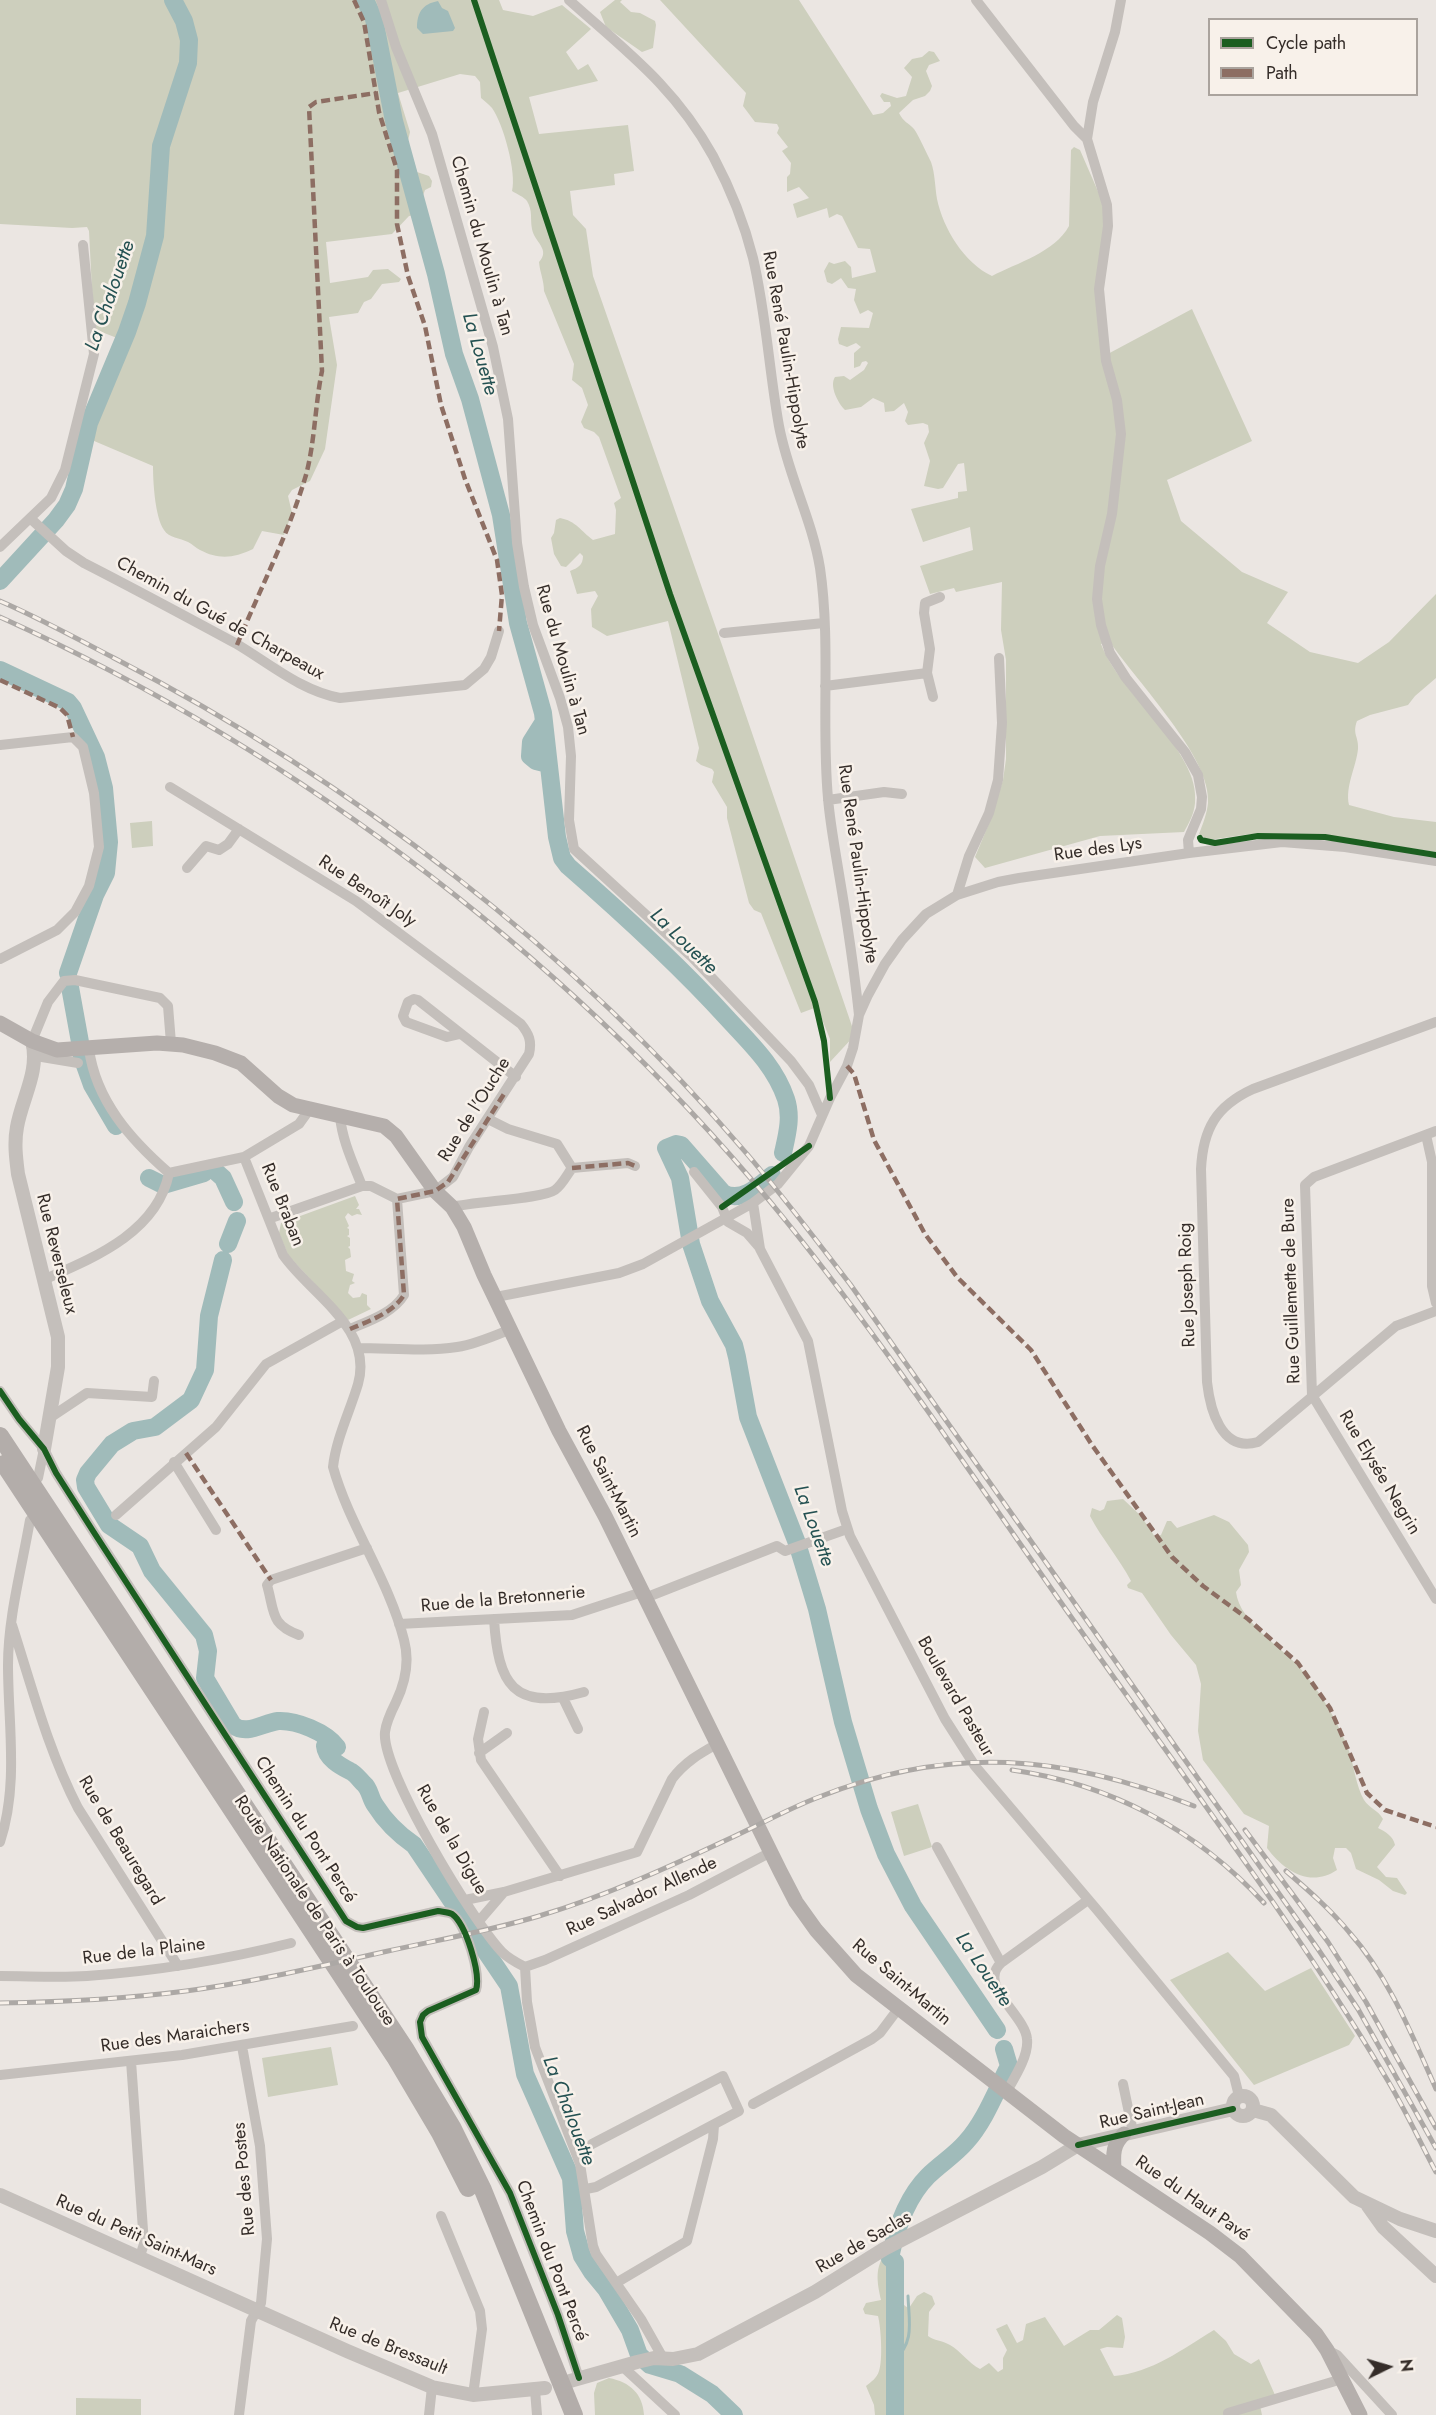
<!DOCTYPE html>
<html>
<head>
<meta charset="utf-8">
<style>
	body { margin:0 }
	#map { position:relative; width:1436px; height:2415px; overflow:hidden; background:#ebe6e2; font-family:Jost,sans-serif }
	canvas { display:block }
	.legend { position:absolute; left:1208px; top:18px; width:210px; height:78px; box-sizing:border-box; background:#f8f1ea; border:2px solid #aaa39d; margin:0; padding:8px 10px; list-style:none; font-size:18px; color:#352d29 }
	.legend li { display:flex; align-items:center; gap:12px; height:30px }
	.legend b { width:30px; border:2px solid #aaa39d }
	.north { position:absolute; left:1358px; top:2337px; width:60px; height:60px; -webkit-text-stroke:4px #f8f1ea; paint-order:stroke; rotate:85deg; font-size:16px; font-weight:700; line-height:24px; text-align:center; color:#352d29 }
	.north::after { content:''; display:block; margin:auto; width:21px; height:27px; background:#352d29; clip-path:polygon(50% 0,100% 100%,50% 72%,0 100%) }
</style>
</head>
<body>
<div id="map">
<canvas width="1436" height="2415"></canvas>
<ul class="legend">
<li><b style="height:8px;background:#1b5e20"></b>Cycle path</li>
<li><b style="height:8px;background:#8d6e63"></b>Path</li>
</ul>
<div class="north">N</div>
</div>
<script>
const c = document.querySelector('canvas').getContext('2d');
c.lineJoin = 'round';
function paint(path, color) { c.fillStyle = color; c.fill(path, 'evenodd'); }
function strokePath(path, color, width, dash) { c.strokeStyle = color; c.lineWidth = width; c.lineCap = dash ? 'butt' : 'round'; c.setLineDash(dash || []); c.stroke(path); }
function write(font, color, halo, rows, align = 'center') {
  c.font = font + ' Jost,sans-serif'; c.lineWidth = 5; c.setLineDash([]); c.textBaseline = 'middle'; c.strokeStyle = halo; c.fillStyle = color; for (const [text, x, y, turn = 0] of rows) {
    c.save(); c.translate(x, y); c.rotate((+turn || 0) * Math.PI / 180); c.textAlign = isNaN(turn) ? turn : align; if (halo) c.strokeText(text, 0, 0); c.fillText(text, 0, 0); c.restore();
  }
}
paint(new Path2D(`
	M0 0H499L503 10 533 16 562 5 591 29 566 52 578 70 588 64 598 81 529 97 539 134 628 125 634 171 614 174 615 185 570 191 573 215 586 229 593 276 722 645 855 1035 830 1062V1039L817 1007 801 1013 761 913 754 910 749 903 727 818V807L712 782 714 772 712 769 701 765 696 761 699 748 668 621 607 636 592 627 591 609 598 596 595 591 577 594 570 571C578 568 583 565 583 556L580 553 566 567 561 566 554 554 551 538 554 533 556 520 560 518C576 521 581 531 593 540L615 534 616 510 614 503 621 498 599 437 594 432 584 428 581 422 588 405 582 388 572 380 574 364 544 291C544 280 540 273 539 262 551 249 534 242 532 229 530 219 533 211 527 201 524 197 517 194 512 191 517 173 503 123 492 108 489 105 485 101 481 98L480 82 475 76 460 74 398 93 410 132 408 141 417 172 429 176 432 181 431 187 425 190 416 215 409 216 392 234 326 242 330 283 368 277 373 270 388 269 401 279 399 282 382 284 371 299 364 302 358 313 329 317 337 365 325 449 310 481 292 490 288 496 292 513 284 535 262 531 253 549C234 558 219 560 200 550 196 548 192 544 188 542 180 538 169 538 164 530 155 517 153 482 153 466L80 435 91 399 117 338 94 329 89 231 87 227 72 228 0 224Z
	M615 0H622L620 2 631 12 640 13 655 21 656 25 653 48 642 52 606 27 600 12Z
	M660 0H799L873 115 883 113 891 106 890 102H884L880 96 882 93 897 98 906 96 912 77 904 68 912 59 922 57 929 51 934 52 940 61 929 65 926 71 932 86 930 91 925 96 913 100 899 113C904 123 908 122 914 129 919 136 927 154 931 162 935 173 935 187 937 199 943 228 964 263 992 276 1017 263 1055 252 1069 226L1071 150 1074 147 1080 150 1100 196 1104 212V356L1192 309 1252 441 1167 480 1181 521 1242 572 1288 592 1267 623 1310 652 1358 663 1389 642 1436 594V678L1415 696 1408 705 1370 715 1357 721C1352 734 1359 737 1358 749 1356 768 1345 786 1349 805L1394 817 1436 822V852L1325 836 1250 834 1209 840 1199 834C1203 824 1207 813 1208 803 1212 758 1136 681 1110 642L1101 644C1120 695 1201 751 1195 803 1194 814 1189 823 1184 832L1100 836 985 868 975 857 990 821 1003 780 1006 759V660L1001 630 1002 582 956 592 954 588 930 594 920 566 973 550 970 527 923 542 911 509 958 498V492L967 491 964 463 958 464 943 488 938 489 924 486 930 461 924 443 929 432 928 425 923 423 908 425 905 421 908 412 904 403 894 411 885 412 884 403 873 398 861 407 845 410C838 403 829 386 835 377L844 376 850 380 864 370 868 363 866 361 862 362 860 366 854 368V353L861 347 856 343 847 347 839 344 838 339 841 327 869 328 873 313 868 310 860 314 854 300 856 289 848 288 841 278 832 284 827 282 824 271 829 262 834 264 845 261 851 267 852 278 876 272 870 249 858 248 842 216 837 214 829 218 827 208 797 218 793 204 809 198 799 187 787 192V177L790 174 791 163 782 151 788 147 777 133 779 128 777 124 755 122 743 106 746 93Z
	M152 821 153 846 132 848 130 823Z
	M355 1196 359 1205 356 1209H359L362 1215 357 1214 352 1216 348 1213 345 1217 349 1226 347 1228 349 1229V1235L347 1236 350 1238V1246L348 1247 350 1249 351 1257 345 1260 346 1271 354 1274 352 1281 355 1283 350 1285 348 1293 353 1298 360 1297 362 1293 367 1295V1305L371 1309 348 1320 288 1255 279 1233 281 1223Z
	M1123 1499 1141 1516 1155 1537 1161 1535 1167 1521H1171L1177 1528 1214 1515 1229 1522 1248 1545 1249 1552 1239 1570 1241 1585 1236 1592C1240 1623 1281 1646 1300 1668 1321 1693 1338 1721 1349 1751 1354 1766 1356 1786 1364 1800 1369 1808 1378 1810 1383 1819L1378 1828C1386 1832 1393 1836 1395 1845L1377 1867 1386 1877 1397 1878 1407 1893 1405 1895 1393 1891 1379 1880 1356 1869 1351 1853 1346 1848H1335L1333 1858 1337 1870C1310 1888 1284 1871 1267 1848L1269 1826 1244 1814 1203 1760 1198 1731 1201 1684 1196 1665 1171 1635 1142 1593 1128 1588 1127 1585 1131 1581C1119 1558 1102 1539 1090 1516L1092 1508 1100 1511 1104 1509 1107 1501Z
	M918 1804 932 1847 904 1856 891 1812Z
	M1228 1952 1265 1991 1311 1968 1355 2036 1349 2045 1254 2085 1170 1980Z
	M331 2047 338 2085 268 2097 262 2058Z
	M884 2256H891C895 2272 892 2301 909 2308L917 2296 924 2292 932 2296 935 2304 929 2312 928 2336C934 2341 942 2340 950 2345 961 2351 968 2363 980 2369L989 2363 998 2372 1003 2369V2358L1007 2350 996 2329 1007 2324 1017 2343 1023 2340 1026 2324 1045 2317 1064 2346 1090 2330H1099L1117 2315 1122 2318 1125 2337 1123 2348 1107 2347 1100 2349 1114 2376C1151 2373 1183 2349 1214 2330L1226 2341 1234 2354 1251 2364 1259 2359 1275 2395 1259 2401 1262 2415H875L874 2405 866 2386C871 2382 877 2378 879 2371 883 2360 881 2328 878 2316L865 2314 863 2309 866 2303 881 2300C878 2286 874 2269 884 2256Z
	M609 2378C630 2382 643 2394 644 2415H595L594 2393 597 2383Z
	M76 2398 141 2399V2415H76Z`), '#cdcfbd');
paint(new Path2D(`
	M438 1 442 8 448 11 455 28 453 31 423 34 417 28C417 13 422 4 438 1Z`), '#a0bbba');
strokePath(new Path2D(`
	M894 2361C915 2341 909 2323 908 2296`), '#a0bbba', 3);
strokePath(new Path2D(`
	M365 0 374 19 394 121 436 274 454 354 470 399 501 515 518 623 543 713 557 837 562 858 568 866C623 914 678 964 727 1018 750 1043 775 1066 786 1099 792 1117 787 1135 783 1153
	M0 581 56 520 67 505 74 489 89 423 127 332 137 303 155 236 161 146 188 63 189 40 184 21 173 0
	M0 670 68 702 73 708 96 757 104 788 109 842 106 873 95 895 68 973
	M543 723 531 742 530 756 536 761 548 764
	M70 987 80 1042
	M82 1057 92 1085 116 1126
	M214 1170 223 1178 234 1202
	M772 1175C758 1187 741 1203 723 1193L681 1145 676 1144 666 1148 680 1178 691 1244 710 1301 734 1345 737 1357 748 1417 797 1543 817 1609 843 1722 869 1809 886 1854 913 1906 997 2030
	M149 1178 163 1185 204 1173
	M228 1244 237 1221
	M223 1260 209 1316 205 1370 191 1400 155 1427 133 1431 112 1444 88 1473 85 1480 86 1487 109 1525 140 1546 152 1571 204 1635 208 1651 205 1678 233 1725C246 1736 263 1723 278 1721 296 1720 326 1732 337 1747
	M329 1739 325 1746C326 1758 340 1766 350 1771 355 1773 360 1780 364 1784 370 1789 370 1798 375 1805 385 1821 398 1834 414 1845L509 1986 525 2074 571 2178 575 2231 582 2256 592 2272 606 2289 630 2330 639 2355 650 2365 680 2374 712 2394 734 2415
	M895 2415V2262L890 2258C896 2229 907 2197 928 2176 940 2164 955 2155 966 2142 985 2121 996 2091 1009 2066L1004 2049`), '#a0bbba', 18);
strokePath(new Path2D(`
	M381 0 396 47 432 134 493 347 508 419 517 543 524 587 533 625 560 698 568 727 571 756 569 820 574 849 692 957 791 1061 809 1085 822 1115
	M569 0C626 51 675 87 713 156 730 188 744 222 753 258 766 313 769 370 779 426 788 475 812 519 820 568 831 644 821 722 828 798 830 823 835 849 839 874 847 921 854 968 859 1015
	M976 0 1074 126 1087 139 1107 205 1108 226 1099 289 1106 361 1117 400 1121 434 1112 514 1100 566 1097 599 1101 625 1110 653 1126 678 1185 752 1198 775 1202 797 1201 809 1188 840 1189 853
	M1087 139 1093 102 1115 32 1121 0
	M31 519 66 551 84 563C135 589 185 616 235 643 269 663 301 691 340 698L465 685 484 669 491 657 499 631
	M0 547 51 498 65 470 94 354 83 245
	M724 633 824 623
	M825 686 927 673
	M933 697 927 673 930 649 924 613 925 603 940 597
	M0 745 73 737 83 747 94 793 99 847 89 886 75 912 57 930 0 959
	M170 787 356 901 521 1024C529 1034 532 1041 529 1054L469 1147 453 1177 435 1191 397 1199
	M828 800 884 792 902 794
	M187 868 206 846 219 850 228 844 239 829
	M957 895 969 856 989 813 998 780 1002 723 999 658
	M1436 1022 1253 1089C1216 1106 1203 1129 1201 1169L1207 1382C1210 1409 1221 1453 1258 1442L1396 1326 1436 1311
	M460 1034 447 1037 406 1022 403 1016 408 1002 414 999 418 1000 516 1077
	M32 1041 48 1002 64 981 75 980 160 998 168 1006 171 1043
	M89 1049C96 1101 131 1140 169 1173
	M36 1056 78 1063
	M340 1116C342 1140 353 1163 362 1186
	M488 1119 508 1129 557 1144 572 1168
	M1436 1131 1314 1177 1305 1185 1312 1395 1436 1599
	M1426 1135 1432 1162V1286L1436 1303
	M244 1157 283 1255C310 1294 374 1328 358 1384 350 1411 336 1439 333 1467 349 1525 389 1580 404 1640 410 1662 405 1683 396 1702 391 1712 386 1722 385 1732 381 1770 473 1922 502 1952 508 1958 517 1963 525 1967
	M694 1172 722 1207 728 1222 747 1233 760 1248
	M169 1173 244 1157 299 1124 309 1110
	M753 1203 760 1249 808 1341 842 1511 850 1536 945 1719 975 1766 1098 1911 1234 2076 1239 2096
	M452 1207C475 1201 542 1199 555 1190 562 1185 567 1175 572 1168L628 1163 635 1166
	M271 1218 362 1186H371L397 1199
	M43 1280C93 1258 157 1233 169 1173
	M496 1297 619 1273 643 1264 753 1203 778 1184 809 1146 830 1098 847 1066 853 1048 859 1015 868 995 885 964 902 940 926 914 957 895 998 882 1019 878 1189 853 1282 842 1345 847 1436 861
	M350 1329C369 1321 393 1313 404 1295L397 1199
	M358 1348C391 1348 425 1352 457 1347 476 1344 494 1336 511 1329
	M0 1391 19 1419 44 1449 56 1473 93 1531 346 1921 357 1927 363 1928 438 1911C443 1912 448 1912 452 1914 466 1924 481 1974 476 1990L428 2011 423 2015 420 2022 422 2037 510 2193 558 2315 579 2378
	M48 1419 87 1393 152 1397 154 1381
	M174 1462 216 1530
	M38 1478 44 1449
	M116 1515 216 1427 266 1364 343 1321
	M645 1598 777 1546 785 1551 847 1529
	M494 1619C498 1684 513 1712 584 1692
	M399 1624 572 1615 642 1592
	M12 1625C32 1687 48 1750 78 1808L178 1966
	M299 1635C270 1624 275 1613 267 1585L271 1580 367 1548
	M563 1698 578 1729
	M484 1712 478 1739 481 1760 560 1876
	M479 1753 507 1733
	M0 1842C19 1784 8 1724 8 1665 8 1617 22 1567 30 1520
	M937 1847 1001 1963
	M465 1900 504 1892 637 1852 672 1779C685 1762 699 1754 717 1744
	M479 1921 504 1892
	M525 1967 527 2002 535 2047 580 2164 593 2246 596 2254 641 2319 663 2358
	M525 1967 545 1960 689 1895 771 1852
	M0 1976C29 1976 58 1978 87 1976 156 1971 224 1960 291 1943
	M131 2061 144 2244 140 2256
	M0 2075 182 2055 353 2026
	M1123 2084 1133 2132
	M1007 2091C1015 2077 1029 2055 1027 2039 1025 2015 977 1985 1001 1963L1088 1900
	M753 2104 872 2039 880 2033 898 2009
	M586 2189 596 2187 739 2111 723 2076 592 2144
	M441 2216 480 2311 482 2329 473 2395
	M616 2283 687 2241 713 2139 714 2125
	M1327 2350 1337 2355 1392 2415
	M622 2366 675 2415
	M535 2390 537 2415
	M1228 2413 1342 2379
	M239 2415 251 2321 261 2303 267 2239 260 2146 242 2046
	M429 2415 432 2387`), '#c4bfbb', 10);
strokePath(new Path2D(`
	M32 1041C40 1071 22 1098 17 1127 14 1143 16 1158 18 1174L58 1337V1367L44 1449
	M1233 2106a10 10 0 1 1 20 0a10 10 0 1 1-20 0Z
	M1253 2110 1271 2115 1354 2197 1400 2219 1436 2231
	M0 2195 347 2351 432 2387 473 2395 545 2388
	M1368 2206 1383 2227 1436 2276
	M570 2381 637 2362 654 2358 673 2359 698 2354 815 2292 884 2249 1042 2167 1078 2145 1233 2109`), '#c4bfbb', 14);
strokePath(new Path2D(`
	M0 1023 32 1041 57 1050 157 1043 183 1045 215 1053 241 1063 278 1096 293 1105 384 1126 396 1136 435 1191 452 1207 464 1227 484 1275 559 1431 605 1516 780 1871 796 1902 816 1930 856 1975 1064 2136 1210 2233 1240 2256 1316 2334 1327 2350 1360 2415
	M1114 2168C1113 2154 1113 2144 1124 2134`), '#b5afac', 15);
strokePath(new Path2D(`
	M0 1436 406 2050 452 2127 483 2190 574 2415
	M4 1464 395 2057 440 2133 468 2188`), '#b3adaa', 18);
const rail = new Path2D(`
	M0 601C39 618 76 638 114 658 350 780 574 951 747 1154 783 1196 816 1240 850 1284L1318 1949 1358 2009 1436 2148
	M0 617C301 753 583 968 790 1226 891 1352 981 1489 1074 1621 1179 1771 1291 1918 1385 2076 1404 2107 1419 2140 1436 2172
	M1012 1770C1111 1784 1197 1830 1264 1903
	M1245 1830 1328 1942 1366 2002 1436 2128
	M1286 1871C1308 1890 1330 1909 1349 1932 1389 1977 1412 2035 1436 2089
	M0 2003C62 2002 124 1999 186 1991 254 1982 321 1966 388 1951 438 1940 489 1931 539 1916 606 1896 671 1866 735 1836 763 1823 790 1808 819 1797 951 1744 1065 1755 1194 1806`);
strokePath(rail, '#aca8a5', 5);
strokePath(rail, '#f8f1ea', 3, [9]);
strokePath(new Path2D(`
	M354 0 364 22 379 112 397 170V224L408 276 425 326 441 405 465 479 497 560 502 595 499 631
	M237 645C260 589 289 533 306 475 315 441 315 405 322 371L309 107 316 102 376 93
	M0 680 60 708 67 715 73 737
	M847 1066 854 1074 874 1140 925 1234 957 1277 1031 1350 1092 1445 1172 1557 1203 1586 1248 1619 1298 1663 1330 1708 1367 1793 1385 1810 1436 1827
	M572 1168 628 1163 635 1166
	M350 1329C369 1321 393 1313 404 1295L397 1199 435 1191 448 1182 504 1094
	M186 1453 271 1580`), '#8d6e63', 4.5, [9, 4.5]);
strokePath(new Path2D(`
	M474 0 670 594 815 1002 824 1041 830 1098
	M1200 838 1201 840 1215 843 1258 836 1325 837 1436 855
	M722 1207 809 1146
	M0 1391 19 1419 44 1449 56 1473 93 1531 346 1921 357 1927 363 1928 438 1911C443 1912 448 1912 452 1914 466 1924 481 1974 476 1990L428 2011 423 2015 420 2022 422 2037 510 2193 558 2315 579 2378
	M1078 2145 1233 2109`), '#1b5e20', 6);
write('18px', '#352d29', '#f8f1ea', [
	["Chemin du Moulin à Tan",481,246,74],
	["Rue René Paulin-Hippolyte",785,350,80],
	["Chemin du Gué de Charpeaux",220,619,29],
	["Rue du Moulin à Tan",562,660,74],
	["Rue des Lys",1098,850,-8],
	["Rue René Paulin-Hippolyte",857,864,82],
	["Rue Benoît Joly",367,892,34],
	["Rue de l'Ouche",475,1110,-58],
	["Rue Braban",282,1205,68],
	["Rue Reverseleux",56,1254,76],
	["Rue Joseph Roig",1188,1285,-92],
	["Rue Guillemette de Bure",1292,1291,-92],
	["Rue Elysée Negrin",1379,1473,59],
	["Rue Saint-Martin",608,1482,63],
	["Rue de la Bretonnerie",503,1600,-5],
	["Boulevard Pasteur",955,1697,60],
	["Chemin du Pont Percé",305,1830,57],
	["Rue de la Digue",451,1840,60],
	["Rue de Beauregard",120,1841,59],
	["Rue Salvador Allende",642,1897,-25],
	["Route Nationale de Paris à Toulouse",314,1911,56],
	["Rue de la Plaine",144,1952,-7],
	["Rue Saint-Martin",901,1983,40],
	["Rue des Maraichers",175,2037,-8],
	["Rue Saint-Jean",1152,2112,-13],
	["Rue des Postes",245,2179,-95],
	["Rue du Haut Pavé",1192,2199,35],
	["Rue du Petit Saint-Mars",136,2236,24],
	["Rue de Saclas",864,2243,-30],
	["Chemin du Pont Percé",551,2261,69],
	["Rue de Bressault",388,2347,22]
]);
write('italic 20px', '#245152', '#f8f1ea', [
	["La Chalouette",111,296,-71],
	["La Louette",479,354,74],
	["La Louette",683,942,44],
	["La Louette",813,1526,70],
	["La Louette",983,1970,56],
	["La Chalouette",568,2111,69]
]);
</script>
</body>
</html>
